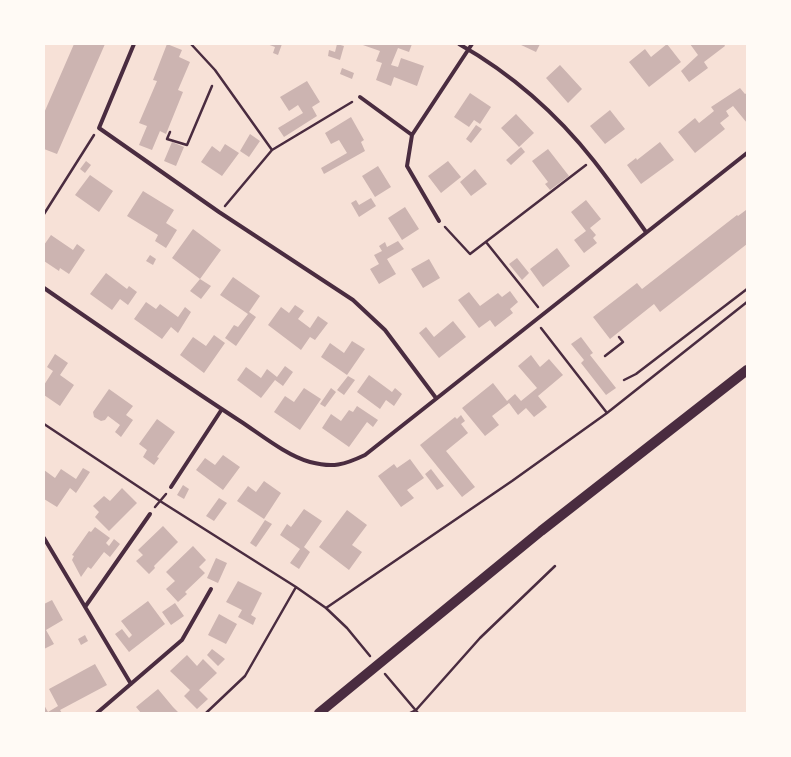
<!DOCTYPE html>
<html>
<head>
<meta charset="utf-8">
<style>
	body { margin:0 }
	#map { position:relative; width:791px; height:757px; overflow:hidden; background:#f7e1d7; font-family:Montserrat,sans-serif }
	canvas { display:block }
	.frame { position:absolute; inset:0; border:45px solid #fffaf5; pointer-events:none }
</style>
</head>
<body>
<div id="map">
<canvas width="791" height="757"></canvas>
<div class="frame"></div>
</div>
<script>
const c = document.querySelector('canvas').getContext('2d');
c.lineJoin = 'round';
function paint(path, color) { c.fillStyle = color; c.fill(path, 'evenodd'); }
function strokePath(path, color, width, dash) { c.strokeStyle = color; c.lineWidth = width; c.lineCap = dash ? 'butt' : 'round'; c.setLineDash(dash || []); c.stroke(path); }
paint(new Path2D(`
	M74 44H105L57 154 44 149V113Z
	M167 44 182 50 179 57 190 62 178 90 183 92 166 134 160 131 152 150 139 145 147 126 139 123 157 81 153 80Z
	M267 44H282L278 55 273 53 275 47Z
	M337 44 344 46 340 60 328 56 329 50 335 52Z
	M360 44H412L409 52 398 48 391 65 398 67 401 58 424 66 417 86 394 77 391 86 376 80 382 63 376 61 380 51Z
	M519 44H540L536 52Z
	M667 44 681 62 649 87 629 62 645 49 651 57Z
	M690 44H724L725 46 704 62 708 68 689 82 681 71 698 55Z
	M560 65 582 89 568 103 546 78Z
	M342 68 354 73 352 79 340 74Z
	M307 81 320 102 312 107 317 116 284 137 278 128 303 113 298 105 289 111 280 97Z
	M740 88 745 94 747 93V123L733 106 726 111 729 116 720 123 725 129 695 153 678 132 695 118 699 123 714 111 711 107Z
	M470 93 491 107 480 124 474 120 469 127 454 117Z
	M610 110 625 129 605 144 590 126Z
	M516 114 534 133 519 147 501 128Z
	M351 117 364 140 361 142 365 151 324 174 321 168 347 153 339 140 331 144 325 133Z
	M476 125 482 129 471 143 466 139Z
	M250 134 260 141 249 157 240 151Z
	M172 142 184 147 176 166 164 161Z
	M660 142 674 160 641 184 627 165 636 158 637 160Z
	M225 144 239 153 222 176 201 162 212 146 220 152Z
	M521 147 525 152 511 165 506 160Z
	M548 149 569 176 550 190 545 184 548 182 532 161Z
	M86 161 91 165 85 173 80 169Z
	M448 161 461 177 441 193 428 176Z
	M378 166 391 187 375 197 362 176Z
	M475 169 487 184 471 196 460 182Z
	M90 175 113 191 99 212 75 195Z
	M143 191 174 210 166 223 177 230 166 248 155 241 158 235 127 216Z
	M371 198 376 206 359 217 351 203 356 200 359 205Z
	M586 200 601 219 590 228 596 235 593 238 597 243 584 253 574 240 586 231 571 212Z
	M405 207 419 229 402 240 388 218Z
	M746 210 747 244 660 312 654 304 610 339 593 317 637 283 642 289 737 215 738 216Z
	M193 229 221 250 200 279 211 286 201 299 190 291 200 279 172 258Z
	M51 235 73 250 77 244 85 250 69 274 60 268 59 271 44 261V245Z
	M398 241 404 249 387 259 396 274 379 284 370 269 379 264 374 255 382 251 379 246 385 242 387 247Z
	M557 248 570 266 543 287 530 269Z
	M150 255 156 259 153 265 146 261Z
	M517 258 529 273 522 280 509 264Z
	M429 259 440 278 423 288 411 269Z
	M106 273 127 289 129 286 137 292 128 305 120 299 112 310 90 294Z
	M233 277 260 296 249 312 256 317 236 346 225 338 234 325 238 327 248 314 220 295Z
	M510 291 518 302 510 309 513 313 495 327 490 320 479 328 458 300 469 292 480 306 498 293 502 297Z
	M146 302 156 309 160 304 178 317 185 307 191 312 178 333 171 327 162 339 134 319Z
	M295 305 304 311 298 319 310 328 318 316 328 323 315 340 310 337 301 350 268 325 281 307 289 313Z
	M453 321 466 337 439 358 419 333 426 327 434 337Z
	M214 335 225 343 204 373 180 355 193 337 206 346Z
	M581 337 593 353 590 355 616 388 606 395 581 363 584 360 571 344Z
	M352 341 365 349 347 375 321 357 330 343 344 353Z
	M55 354 68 363 60 375 74 385 60 406 44 395V385L53 371 47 367Z
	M531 355 540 367 549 359 563 375 538 396 547 407 534 417 526 408 518 415 509 403 492 416 499 425 485 436 462 408 493 383 507 401 515 394 521 401 537 388 518 366Z
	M285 366 293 372 283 386 275 380 261 398 237 380 246 367 261 378 267 369 277 377Z
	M369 375 392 392 395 388 402 394 394 406 386 400 380 409 357 392Z
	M348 376 355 380 344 395 337 390Z
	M304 388 321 399 300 430 274 412 285 396 294 402Z
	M331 388 336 392 325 407 320 404Z
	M109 389 133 406 126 415 133 420 121 437 115 432 120 425 108 416 105 420 101 421 94 417 93 412Z
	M357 406 378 420 373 427 367 422 349 447 322 428 331 414 341 421 349 410 353 412Z
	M461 415 465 421 461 424 468 433 446 451 475 487 462 497 420 445 455 417 457 419Z
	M157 419 175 432 157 457 159 458 154 465 143 457 147 450 139 444Z
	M223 455 240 467 223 490 196 470 205 458 215 465Z
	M410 459 424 478 407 490 414 498 401 507 378 476 394 464 397 468Z
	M83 468 90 472 76 493 70 488 57 507 44 499V470L55 478 61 469 76 479Z
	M431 469 444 486 437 490 425 474Z
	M264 481 281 493 264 519 237 501 248 486 256 492Z
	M183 485 189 489 184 499 177 495Z
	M122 488 137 503 109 531 95 517 99 512 93 506 104 496 110 501Z
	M219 498 227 503 214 521 206 516Z
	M304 509 322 521 304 547 310 552 299 569 290 563 300 549 280 535 287 524 291 527Z
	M347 510 367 525 352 545 362 552 349 570 319 547Z
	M265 520 272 524 256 547 250 543Z
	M163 526 178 542 154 566 155 568 149 574 136 561 143 555 138 550Z
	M95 527 110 538 106 543 109 546 114 539 120 544 110 557 104 552 91 569 88 567 81 577 72 560 74 556 72 555 89 531 91 532Z
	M193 546 206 560 199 567 205 573 185 592 187 594 178 602 166 589 175 581 166 572Z
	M216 558 227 563 218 583 207 578Z
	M238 581 262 593 251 615 256 618 253 625 238 617 242 610 226 602Z
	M52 600 63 620 46 630 54 644 44 649V604Z
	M148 601 165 624 129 652 115 634 122 629 129 638 132 635 121 621Z
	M175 603 184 616 171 625 162 612Z
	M219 614 237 624 226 644 208 635Z
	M85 635 88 641 81 645 78 639Z
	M212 649 225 659 218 666 207 655Z
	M187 655 197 666 203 659 217 673 199 690 208 699 197 709 184 696 190 690 170 671Z
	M95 664 107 685 60 710 62 713H44V705L48 712 58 706 49 689Z
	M158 689 173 707 179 713H141L136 707Z`), '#ccb4b1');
strokePath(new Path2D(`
	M191 44 215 70 272 150
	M170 132 167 139 187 145 212 86
	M225 206 272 150 352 102
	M44 214 94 135
	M445 227 470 254 586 165
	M486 242 538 307
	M541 328 607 413
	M605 356 623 342 619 337
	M624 380 636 374 747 289
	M44 424 160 501 296 587 326 608 347 628 370 656
	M155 507 166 494
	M326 608 512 481 607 413 747 302
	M385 674 418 713
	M206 713 245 676 296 587
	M410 713 416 710 480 638 555 566`), '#4a2c40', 2.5);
strokePath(new Path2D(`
	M134 44 99 128 219 212 353 300 385 330 436 398
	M459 44C510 73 557 114 594 161 612 184 629 208 646 232
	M360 97 412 135 407 166 439 221
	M412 135 472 44
	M44 288C109 333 174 378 240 421 260 434 287 456 310 462 333 468 344 465 365 455L747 153
	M171 487 222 409
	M44 538 131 684
	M85 607 150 514
	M97 713 182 640 211 589`), '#4a2c40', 4);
strokePath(new Path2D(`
	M319 713 541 531 747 370`), '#4a2c40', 10);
</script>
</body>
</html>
